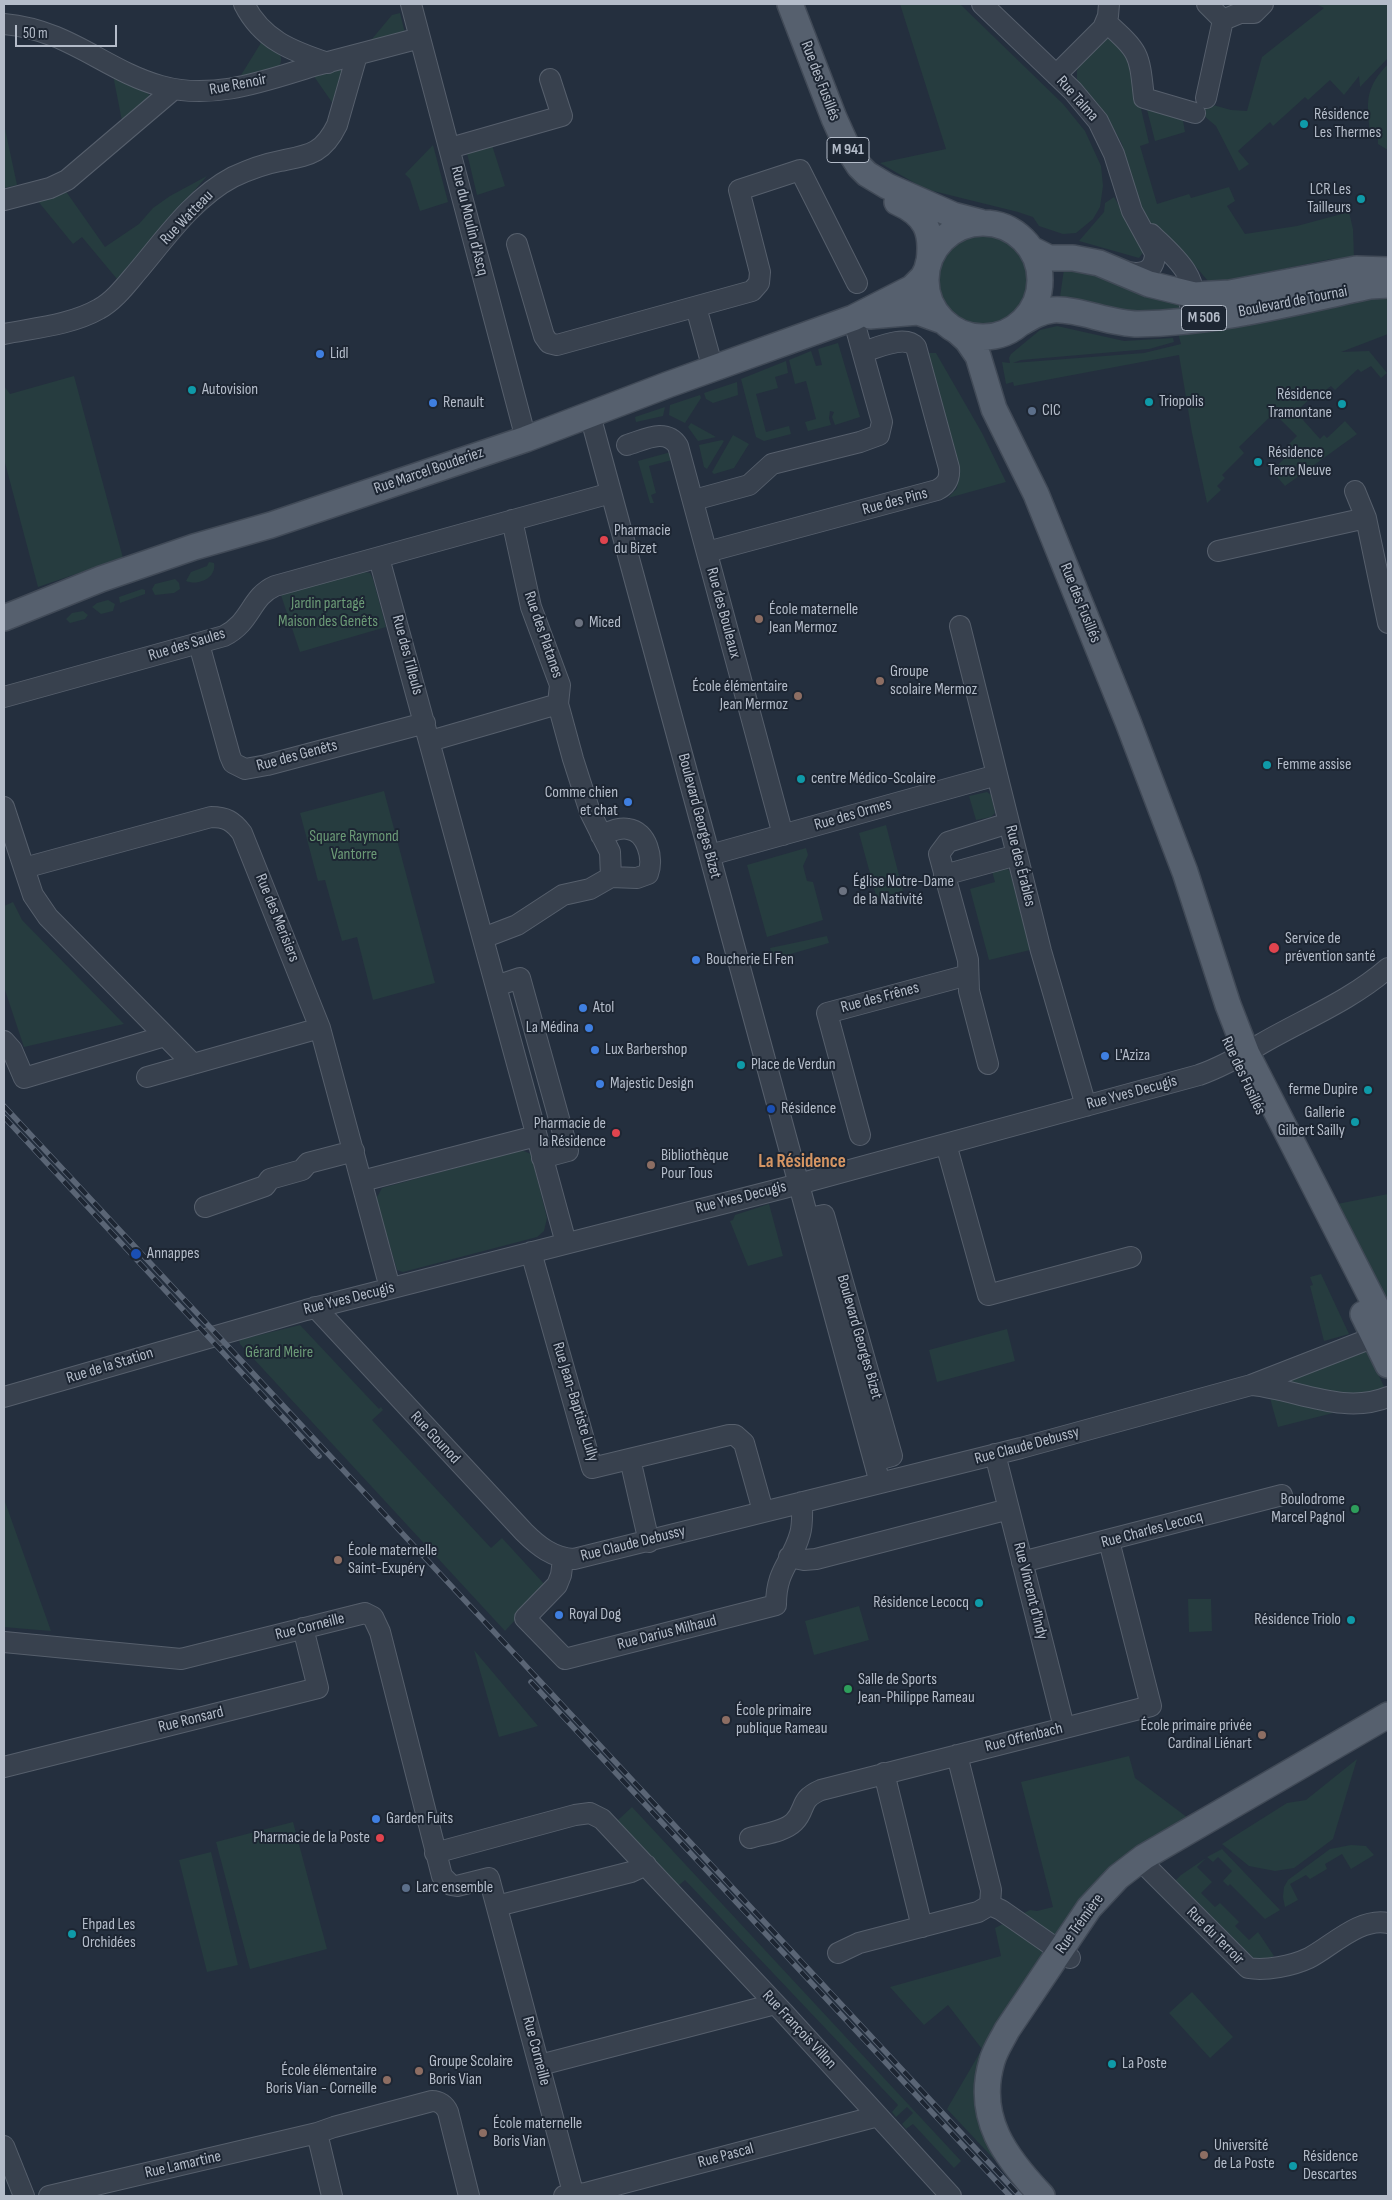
<!DOCTYPE html>
<html>
<head>
<meta charset="utf-8">
<style>
	body { margin:0 }
	#map { position:relative; width:1392px; height:2200px; overflow:hidden; background:#242f3e; font-family:"Sofia Sans Condensed",sans-serif }
	canvas { display:block }
	.frame { position:absolute; inset:0; border:5px solid #b4bcc9; pointer-events:none }
	.scale { position:absolute; left:15px; top:25px; width:102px; height:22px; box-sizing:border-box; border:2px solid #b4bcc9; border-top:0; padding-left:6px; font-size:15px; line-height:18px; white-space:nowrap; color:#b4bcc9; -webkit-text-stroke:4px #1d2633; paint-order:stroke }
</style>
</head>
<body>
<div id="map">
<canvas width="1392" height="2200"></canvas>
<div class="frame"></div>
<div class="scale">50 m</div>
</div>
<script>
const c = document.querySelector('canvas').getContext('2d');
c.lineJoin = 'round';
function paint(path, color) { c.fillStyle = color; c.fill(path, 'evenodd'); }
function strokePath(path, color, width, dash) { c.strokeStyle = color; c.lineWidth = width; c.lineCap = dash ? 'butt' : 'round'; c.setLineDash(dash || []); c.stroke(path); }
function write(font, color, halo, rows, align = 'center') {
  c.font = font + ' "Sofia Sans Condensed",sans-serif'; c.lineWidth = 4; c.setLineDash([]); c.textBaseline = 'middle'; c.strokeStyle = halo; c.fillStyle = color; for (const [text, x, y, turn = 0] of rows) {
    c.save(); c.translate(x, y); c.rotate((+turn || 0) * Math.PI / 180); c.textAlign = isNaN(turn) ? turn : align; if (halo) c.strokeText(text, 0, 0); c.fillText(text, 0, 0); c.restore();
  }
}
paint(new Path2D(`
	M900 4H960L1063 104 1085 131 1101 166 1103 186 1100 207 1093 219 1076 233 1063 234 1039 226 1033 217 1018 212 925 189 880 163 946 149Z
	M1316 4H1388V58L1360 87 1359 76 1344 95 1330 80 1308 100 1305 97 1273 126 1270 122 1238 151 1249 164 1239 171 1216 126 1203 115 1206 103 1231 110 1247 111 1262 57 1324 8Z
	M400 13 405 33 374 43 372 39 392 15Z
	M264 38C275 47 288 56 277 70L238 80Z
	M1114 38 1128 53 1149 143 1140 146 1157 204 1189 194 1191 198 1229 187 1235 201 1227 206 1245 234 1297 226 1349 212 1353 229 1354 258 1331 259 1216 283 1208 281 1185 254 1154 229 1138 203 1122 144 1106 114 1077 81V71L1082 59 1103 39Z
	M1388 64V150L1378 144V137L1373 132 1374 131H1370C1366 100 1366 87 1388 64Z
	M343 68 336 108 313 75Z
	M113 75 147 92 150 96 122 121Z
	M1144 98 1181 109 1185 132 1155 141Z
	M4 124 17 185 4 188Z
	M491 142 505 186 477 195 467 153Z
	M433 145 448 202 420 211 410 179 405 174Z
	M207 176 117 279 82 237 73 244 37 200 65 190 105 247 139 224 153 208 170 196Z
	M1114 197 1145 250 1139 258 1079 241 1104 212 1105 203Z
	M938 281a47 47 0 1 1 94 0a47 47 0 1 1-94 0Z
	M1071 266 1185 298 1180 311 1171 317 1059 304 1064 269Z
	M1383 297 1388 298V334L1341 352 1369 351 1387 373 1381 378 1371 366 1361 372 1358 369 1335 390 1331 386 1322 393 1319 390 1296 412 1320 439 1324 435 1327 438 1345 421 1357 434 1285 486 1272 471 1294 449 1289 444 1297 436 1274 413 1239 447 1244 453 1222 475 1225 478 1217 486 1221 490 1207 503 1192 433 1179 355 1014 386 1013 382 1006 384 1002 362 1010 363 1009 358 1011 354 1040 330 1057 326 1124 341 1173 338 1174 342 1149 349 1021 360 1013 363 1144 353 1181 344 1178 333Z
	M838 343 860 417 835 425 832 417 834 412 830 411 829 418 831 425 808 431 805 422 816 419 806 381 795 384 789 360 811 351 816 366 822 365 818 349Z
	M928 353H936L982 433 1006 482 948 498 957 488 959 469Z
	M786 361 788 373 775 377 778 388 756 394 766 432 789 426 791 434 764 441 756 437 741 379Z
	M74 376 123 558 38 587 4 459V386L10 394Z
	M737 382 738 395 713 403 706 399 704 393Z
	M700 395 701 398 685 423 669 415 670 405Z
	M665 407 663 416 636 422 635 417Z
	M691 423 716 437 698 441 688 427Z
	M733 435 749 444 734 468 714 474 712 472Z
	M722 440 724 441 707 469 704 467 699 445Z
	M671 452 672 460 649 466 656 493 651 495 654 503H650L638 461Z
	M209 562 214 563C217 578 198 586 186 581L191 572 207 566Z
	M364 572 370 573 373 579 386 627 300 652 281 595Z
	M175 579 179 583 180 589 174 593 155 595 152 589 155 584Z
	M142 589 145 590V594L120 603 119 597Z
	M108 600 115 604 113 611 101 614 92 607 97 603Z
	M83 611 88 615 85 619 70 623 66 619 72 613Z
	M384 791 435 983 373 1000 357 937 342 941 325 880 318 881 300 813Z
	M987 792 991 795 995 813 991 817 976 820 969 796Z
	M886 825 903 891 877 899 859 833Z
	M806 848 808 855 803 866 807 881 813 882 823 920 767 937 747 865Z
	M1007 868 1010 872 1030 950 989 960 970 889 995 882 992 871Z
	M13 902 22 920 124 1024 24 1047 4 987V906Z
	M827 936 829 943 773 959 770 948Z
	M521 1150 531 1154 547 1218 544 1231 537 1237 403 1272 397 1270 376 1199 382 1188Z
	M1388 1194V1314L1332 1205Z
	M769 1204 783 1256 748 1266 730 1221 733 1220 735 1215Z
	M1321 1274 1349 1334 1324 1341 1310 1286 1313 1285 1310 1277Z
	M300 1325 379 1409 381 1407 383 1410 372 1420 491 1548 502 1538 546 1586 505 1631 240 1344 239 1340Z
	M1007 1329 1015 1361 937 1382 929 1350Z
	M1366 1348 1387 1393 1370 1399 1283 1385V1380Z
	M1270 1398 1333 1413 1278 1427Z
	M4 1499 51 1631 4 1627Z
	M1211 1599 1212 1631 1189 1632 1188 1599Z
	M859 1606 869 1640 814 1655 805 1621Z
	M474 1650 538 1726 499 1737Z
	M1129 1756 1135 1778 1188 1818 1135 1851 990 2051 1007 2173 947 2109 982 2049 948 2005 924 2025 890 1987 1001 1956 995 1928 1030 1910 1037 1911 1053 1907 1021 1782Z
	M1357 1759 1333 1839 1294 1868 1275 1871 1249 1866 1222 1844 1287 1803 1306 1800Z
	M632 1807 961 2161 954 2168 913 2124 906 2129 902 2124 913 2113 907 2107 896 2117 892 2112 898 2105 685 1880 678 1886 617 1821Z
	M293 1822 327 1949 250 1969 216 1842Z
	M1351 1845 1366 1846 1374 1855 1351 1869 1342 1854 1325 1864 1327 1869 1310 1879 1306 1875 1290 1884 1298 1900 1285 1907 1283 1897 1284 1887 1288 1880 1330 1849Z
	M1222 1849 1280 1910 1265 1919 1230 1884 1228 1886 1223 1881 1232 1871 1218 1857 1213 1862 1207 1857Z
	M211 1852 238 1965 207 1972 179 1860Z
	M1206 1858 1197 1867 1212 1882 1201 1893 1215 1907 1220 1903 1239 1922 1235 1926 1249 1940 1258 1932 1274 1956 1254 1965 1171 1885 1181 1875Z
	M1192 1992 1233 2037 1210 2058 1169 2013Z`), '#263c3f');
const minor = new Path2D(`
	M244 4C262 40 292 51 328 63
	M411 4 526 439
	M982 4 1073 91 1098 121 1114 154 1132 211 1155 253C1155 274 1139 275 1123 271
	M1223 20 1240 13H1254L1263 4
	M1106 22C1140 53 1139 52 1144 98L1195 113
	M4 24C70 30 104 70 161 86 214 101 267 80 317 65 351 56 386 47 420 38
	M1056 75 1103 28 1108 16 1109 4
	M1206 98 1223 20 1207 4
	M450 148 562 116 550 79
	M4 200 50 188 67 180 174 89
	M1151 234C1169 252 1203 278 1190 306
	M517 244 544 336 549 343 557 345 752 291 759 283 760 272 739 190 800 170 857 283
	M696 307 713 369
	M4 334C34 328 71 325 99 309 114 301 126 285 137 272 165 239 193 198 233 177 248 170 264 164 280 161 309 155 323 154 337 125L357 55
	M590 415 880 1483
	M627 445C644 440 666 427 678 446L783 835
	M1355 491 1366 518 1388 623
	M694 500 749 485 772 464 860 442 879 435 882 422 853 318
	M512 520 531 607 560 685 558 704 573 759 590 812 610 852 611 877
	M1218 551 1366 518
	M707 552 937 490C947 485 950 479 949 468L916 347C905 334 877 348 863 352
	M379 558 566 1243
	M960 626 1041 951 1086 1106
	M199 644 230 756 233 763 245 769 267 765 425 723
	M4 697 224 636C252 622 250 597 275 586L611 493
	M430 741 558 704
	M4 807 24 868 211 817C226 817 233 821 242 833L320 1028 390 1288
	M710 855 997 775
	M24 868 33 895 48 917 193 1064 320 1028
	M944 875 1017 855
	M483 938 517 925 563 895 590 889 611 877 637 878 648 874C654 859 647 831 628 829 619 827 610 832 601 835
	M496 986 520 978 568 1151 542 1158
	M4 1041 12 1050 24 1078 165 1036
	M988 1064 969 991 968 960 939 854 948 842 1009 823
	M147 1077 193 1064
	M860 1135 827 1013 968 975
	M946 1144 988 1295 1131 1257
	M362 1181 536 1136
	M205 1207 265 1186 270 1179 302 1170 308 1163 354 1151
	M809 1218 824 1215 892 1456 874 1461
	M531 1252 592 1468 729 1435H735L744 1443 763 1511
	M315 1307 524 1532C538 1546 553 1558 574 1559L1021 1448 1251 1385 1364 1341 1388 1337
	M1253 1385C1298 1390 1344 1415 1388 1397
	M4 1397 306 1310 784 1188 1199 1075C1222 1067 1241 1056 1261 1044 1304 1019 1350 1001 1388 968
	M995 1454 1064 1727
	M630 1459 649 1542
	M789 1557 804 1560 816 1559 1009 1509
	M563 1559 561 1575 557 1585 525 1618 565 1659 776 1605C776 1569 792 1563 800 1534 803 1524 802 1512 802 1502
	M1022 1562 1282 1495
	M4 1642 181 1659 365 1613 373 1617 380 1632 442 1876 451 1885 457 1886 489 1878 574 2196
	M4 1767 318 1688 303 1628
	M884 1773 922 1927
	M750 1838C763 1834 784 1832 794 1822 807 1809 798 1800 821 1790L1151 1706 1109 1541
	M435 1853 575 1815 590 1813 602 1819 784 2013 951 2196
	M1140 1860 1248 1968C1266 1971 1292 1966 1309 1958 1332 1946 1360 1917 1388 1923
	M990 1905 1001 1910 1070 1958
	M497 1906 631 1872 646 1865
	M838 1953 859 1943 978 1912 990 1905 991 1890 957 1755
	M540 2065 775 2004
	M317 2133 334 2127 432 2101C439 2101 445 2105 448 2112L469 2196
	M4 2146 24 2196
	M49 2196 317 2133 332 2196
	M564 2196 586 2193 878 2116`);
const major = new Path2D(`
	M790 4 834 118 848 149 859 166 867 174 887 186 953 215 980 222
	M897 202C926 215 933 231 929 262
	M926 280a57 57 0 1 1 114 0a57 57 0 1 1-114 0Z
	M1031 249 1049 258H1073L1099 263 1149 284 1194 295 1230 293 1356 269 1388 270
	M870 316 918 312 943 321
	M1021 323C1031 317 1041 311 1053 310 1077 308 1110 324 1138 324 1217 323 1294 302 1370 286L1388 285
	M957 331 967 340 978 356 994 409 1036 494 1128 722 1185 872 1228 1005 1247 1054 1388 1330
	M4 618 101 579 194 547 271 525 526 439 667 385 853 318 912 288 923 277 927 269
	M1363 1314 1388 1365
	M1042 2196C1006 2158 975 2118 992 2061 995 2050 1002 2040 1007 2030L1089 1908 1118 1877 1144 1857 1388 1715`);
strokePath(minor, '#565f6c', 22);
strokePath(major, '#414a57', 28);
strokePath(minor, '#38414e', 20);
strokePath(major, '#56606e', 25);
const rail = new Path2D(`
	M4 1106 1020 2196
	M4 1117 319 1456
	M531 1682 1010 2196`);
strokePath(rail, '#5a6575', 5.5);
strokePath(rail, '#1d2633', 4, [11]);
for (const [x, y, r, color] of [
	[1304,124,5,"#0f9aa8"],
	[1361,199,5,"#0f9aa8"],
	[320,354,5,"#3f7fe0"],
	[192,390,5,"#0f9aa8"],
	[1149,402,5,"#0f9aa8"],
	[433,403,5,"#3f7fe0"],
	[1342,404,5,"#0f9aa8"],
	[1032,411,5,"#5c6f8a"],
	[1258,462,5,"#0f9aa8"],
	[604,540,5,"#e0444e"],
	[759,619,5,"#8d6e63"],
	[579,623,5,"#6b7280"],
	[880,681,5,"#8d6e63"],
	[798,696,5,"#8d6e63"],
	[1267,765,5,"#0f9aa8"],
	[801,779,5,"#0f9aa8"],
	[628,802,5,"#3f7fe0"],
	[843,891,5,"#6b7280"],
	[1274,948,6,"#e0444e"],
	[696,960,5,"#3f7fe0"],
	[583,1008,5,"#3f7fe0"],
	[589,1028,5,"#3f7fe0"],
	[595,1050,5,"#3f7fe0"],
	[1105,1056,5,"#3f7fe0"],
	[741,1065,5,"#0f9aa8"],
	[600,1084,5,"#3f7fe0"],
	[1368,1090,5,"#0f9aa8"],
	[771,1109,5,"#1a4fb4"],
	[1355,1122,5,"#0f9aa8"],
	[616,1133,5,"#e0444e"],
	[651,1165,5,"#8d6e63"],
	[136,1254,6,"#1a4fb4"],
	[1355,1509,5,"#2e9e5b"],
	[338,1560,5,"#8d6e63"],
	[979,1603,5,"#0f9aa8"],
	[559,1615,5,"#3f7fe0"],
	[1351,1620,5,"#0f9aa8"],
	[848,1689,5,"#2e9e5b"],
	[726,1720,5,"#8d6e63"],
	[1262,1735,5,"#8d6e63"],
	[376,1819,5,"#3f7fe0"],
	[380,1838,5,"#e0444e"],
	[406,1888,5,"#5c6f8a"],
	[72,1934,5,"#0f9aa8"],
	[1112,2064,5,"#0f9aa8"],
	[419,2071,5,"#8d6e63"],
	[387,2080,5,"#8d6e63"],
	[483,2133,5,"#8d6e63"],
	[1204,2155,5,"#8d6e63"],
	[1293,2166,5,"#0f9aa8"]
]) { const dot = new Path2D(); dot.arc(x, y, r, 0, 2 * Math.PI); c.fillStyle = color; c.fill(dot); strokePath(dot, '#1d2633', 2); }
for (const [x, y, w] of [
	[848,150,42],
	[1204,318,45]
]) { const box = new Path2D(); box.roundRect(x - w / 2, y - 12.5, w, 25, 4); c.fillStyle = '#1d2633'; c.fill(box); strokePath(box, '#b4bcc9', 1); }
write('bold 15px', '#b4bcc9', null, [
	["M 941",848,150],
	["M 506",1204,318]
]);
write('16px', '#b4bcc9', '#1d2633', [
	["Rue des Fusillés",820,81,69],
	["Rue Renoir",238,85,-11],
	["Rue Talma",1077,99,48],
	["Rue Watteau",187,218,-46],
	["Rue du Moulin d'Ascq",469,221,76],
	["Boulevard de Tournai",1293,302,-11],
	["Rue Marcel Bouderiez",429,471,-19],
	["Rue des Pins",895,502,-15],
	["Rue des Fusillés",1080,603,68],
	["Rue des Bouleaux",723,613,75],
	["Rue des Platanes",543,635,71],
	["Rue des Saules",187,645,-17],
	["Rue des Tilleuls",407,655,75],
	["Rue des Genêts",297,756,-15],
	["Rue des Ormes",853,815,-16],
	["Boulevard Georges Bizet",699,816,75],
	["Rue des Érables",1020,866,76],
	["Rue des Merisiers",277,918,68],
	["Rue des Frênes",880,998,-15],
	["Rue des Fusillés",1243,1076,65],
	["Rue Yves Decugis",1132,1093,-15],
	["Rue Yves Decugis",741,1198,-14],
	["Rue Yves Decugis",349,1299,-14],
	["Boulevard Georges Bizet",859,1337,74],
	["Rue de la Station",110,1366,-17],
	["Rue Jean-Baptiste Lully",575,1402,73],
	["Rue Gounod",435,1438,47],
	["Rue Claude Debussy",1027,1446,-15],
	["Rue Charles Lecocq",1152,1530,-15],
	["Rue Claude Debussy",633,1544,-14],
	["Rue Vincent d'Indy",1030,1591,76],
	["Rue Corneille",310,1627,-14],
	["Rue Darius Milhaud",667,1633,-14],
	["Rue Ronsard",191,1720,-14],
	["Rue Offenbach",1024,1738,-14],
	["Rue Trémière",1080,1924,-54],
	["Rue du Terroir",1215,1936,45],
	["Rue François Villon",799,2030,47],
	["Rue Corneille",536,2051,75],
	["Rue Pascal",726,2156,-15],
	["Rue Lamartine",183,2165,-13]
]);
write('16px', '#b4bcc9', '#1d2633', [
	["Résidence",1314,115],
	["Les Thermes",1314,133],
	["LCR Les",1351,190,"right"],
	["Tailleurs",1351,208,"right"],
	["Lidl",330,354],
	["Autovision",202,390],
	["Résidence",1332,395,"right"],
	["Tramontane",1332,413,"right"],
	["Triopolis",1159,402],
	["Renault",443,403],
	["CIC",1042,411],
	["Résidence",1268,453],
	["Terre Neuve",1268,471],
	["Pharmacie",614,531],
	["du Bizet",614,549],
	["École maternelle",769,610],
	["Jean Mermoz",769,628],
	["Miced",589,623],
	["Groupe",890,672],
	["scolaire Mermoz",890,690],
	["École élémentaire",788,687,"right"],
	["Jean Mermoz",788,705,"right"],
	["Femme assise",1277,765],
	["centre Médico-Scolaire",811,779],
	["Comme chien",618,793,"right"],
	["et chat",618,811,"right"],
	["Église Notre-Dame",853,882],
	["de la Nativité",853,900],
	["Service de",1285,939],
	["prévention santé",1285,957],
	["Boucherie El Fen",706,960],
	["Atol",593,1008],
	["La Médina",579,1028,"right"],
	["Lux Barbershop",605,1050],
	["L'Aziza",1115,1056],
	["Place de Verdun",751,1065],
	["Majestic Design",610,1084],
	["ferme Dupire",1358,1090,"right"],
	["Résidence",781,1109],
	["Gallerie",1345,1113,"right"],
	["Gilbert Sailly",1345,1131,"right"],
	["Pharmacie de",606,1124,"right"],
	["la Résidence",606,1142,"right"],
	["Bibliothèque",661,1156],
	["Pour Tous",661,1174],
	["Annappes",147,1254],
	["Boulodrome",1345,1500,"right"],
	["Marcel Pagnol",1345,1518,"right"],
	["École maternelle",348,1551],
	["Saint-Exupéry",348,1569],
	["Résidence Lecocq",969,1603,"right"],
	["Royal Dog",569,1615],
	["Résidence Triolo",1341,1620,"right"],
	["Salle de Sports",858,1680],
	["Jean-Philippe Rameau",858,1698],
	["École primaire",736,1711],
	["publique Rameau",736,1729],
	["École primaire privée",1252,1726,"right"],
	["Cardinal Liénart",1252,1744,"right"],
	["Garden Fuits",386,1819],
	["Pharmacie de la Poste",370,1838,"right"],
	["Larc ensemble",416,1888],
	["Ehpad Les",82,1925],
	["Orchidées",82,1943],
	["Groupe Scolaire",429,2062],
	["Boris Vian",429,2080],
	["La Poste",1122,2064],
	["École élémentaire",377,2071,"right"],
	["Boris Vian - Corneille",377,2089,"right"],
	["École maternelle",493,2124],
	["Boris Vian",493,2142],
	["Université",1214,2146],
	["de La Poste",1214,2164],
	["Résidence",1303,2157],
	["Descartes",1303,2175]
], 'left');
write('16px', '#6b9a76', '#1d2633', [
	["Jardin partagé",328,604],
	["Maison des Genêts",328,622],
	["Square Raymond",354,837],
	["Vantorre",354,855],
	["Gérard Meire",279,1353]
]);
write('bold 19px', '#d59563', '#1d2633', [
	["La Résidence",802,1162]
]);
</script>
</body>
</html>
